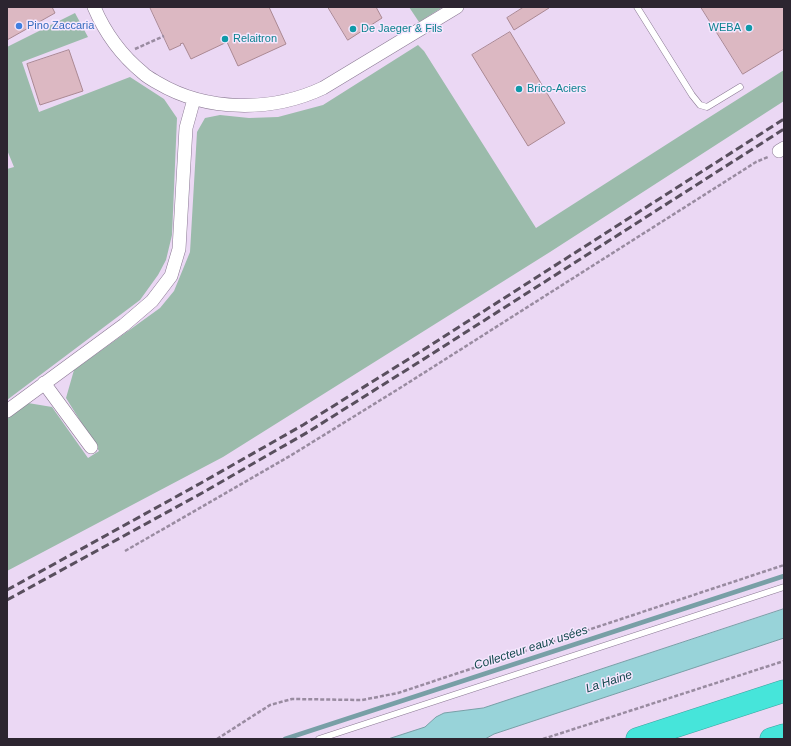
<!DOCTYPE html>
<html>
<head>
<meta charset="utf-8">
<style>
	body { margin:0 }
	#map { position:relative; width:791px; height:746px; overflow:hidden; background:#ebd8f4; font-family:Helvetica,sans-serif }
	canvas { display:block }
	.frame { position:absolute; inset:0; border:8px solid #2c2530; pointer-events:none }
</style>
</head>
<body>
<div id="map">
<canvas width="791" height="746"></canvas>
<div class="frame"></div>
</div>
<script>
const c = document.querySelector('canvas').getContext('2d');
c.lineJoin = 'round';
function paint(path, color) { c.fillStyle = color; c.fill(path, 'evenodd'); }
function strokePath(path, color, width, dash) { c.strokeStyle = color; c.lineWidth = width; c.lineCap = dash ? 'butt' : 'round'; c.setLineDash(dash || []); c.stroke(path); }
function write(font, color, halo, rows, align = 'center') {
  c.font = font + ' Helvetica,sans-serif'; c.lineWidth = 3; c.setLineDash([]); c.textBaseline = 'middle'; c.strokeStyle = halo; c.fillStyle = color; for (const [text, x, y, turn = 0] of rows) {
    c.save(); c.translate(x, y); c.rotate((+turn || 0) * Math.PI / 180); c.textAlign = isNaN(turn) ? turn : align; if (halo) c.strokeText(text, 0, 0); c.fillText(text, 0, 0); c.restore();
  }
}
paint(new Path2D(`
	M409 7H443L419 22Z
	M75 13 88 37 22 62 39 112 130 77 164 99 177 118 172 235 166 260 158 275 140 300 7 400V169L14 167 7 150V47Z
	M418 45 424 51 536 228 686 132 784 70V101L550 252 223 457 7 571V418L28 403 52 407 88 458 99 451 66 398 74 370 160 308 174 291 190 252 197 132 205 118 220 115 249 118 278 117 323 105Z`), '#9bbbab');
const water = new Path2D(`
	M784 609V638L494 734 485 739H388L425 727 436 717 444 713 483 708Z`);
paint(water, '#98d3d9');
strokePath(water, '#789fa6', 1);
strokePath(new Path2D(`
	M285 739 784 576`), '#789fa6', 4.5);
const building = new Path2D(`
	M7 7H52L55 13 7 40Z
	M150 7H269L286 44 238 66 227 42 191 59 183 43 180 44 181 45 170 50Z
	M328 7H376L382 18 348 40Z
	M524 7H548L549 8 514 30 507 18Z
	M701 7H784V49L743 74Z
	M510 32 565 123 528 146 472 55Z
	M69 50 83 91 40 105 27 64Z`);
paint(building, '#dcb8c2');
strokePath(building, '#aa8892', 1);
const service = new Path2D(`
	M637 7 692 95 700 105 707 107 740 87
	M319 739 784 587`);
const minor = new Path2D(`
	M94 7C105 33 121 55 143 73 147 77 153 80 158 83 207 112 272 112 323 88L457 7
	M779 151 784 148
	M44 383 91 447
	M7 411 124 325 152 301 171 276 179 249 186 128 194 99`);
const motorway = new Path2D(`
	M637 739 784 691
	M771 739 784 735`);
strokePath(service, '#8a7993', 7);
strokePath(minor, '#8a7993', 14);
strokePath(motorway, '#3da29e', 23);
strokePath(new Path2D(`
	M135 49 164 36
	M125 551 290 456 400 388 756 162 768 157
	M217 739 270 705 292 699 362 700 398 693 784 565
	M543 739 784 661`), '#998ba0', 2.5, [4, 2]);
strokePath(service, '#fff', 6);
strokePath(minor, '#fff', 13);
strokePath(motorway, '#46e5da', 22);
strokePath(new Path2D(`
	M7 590 201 483 303 425 423 350 784 119
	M7 600 202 493 308 432 427 357 784 129`), '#594f5e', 3, [8, 4]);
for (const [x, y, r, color] of [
	[19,26,4,"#3f7fe0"],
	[749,28,4,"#0f9aa8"],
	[353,29,4,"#0f9aa8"],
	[225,39,4,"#0f9aa8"],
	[519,89,4,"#0f9aa8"]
]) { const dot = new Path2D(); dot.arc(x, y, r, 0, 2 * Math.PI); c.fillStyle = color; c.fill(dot); strokePath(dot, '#f6e7fe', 1.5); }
write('11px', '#366cbe', '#f6e7fe', [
	["Pino Zaccaria",27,26]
], 'left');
write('11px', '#0d838f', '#f6e7fe', [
	["WEBA",741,28,"right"],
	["De Jaeger & Fils",361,29],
	["Relaitron",233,39],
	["Brico-Aciers",527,89]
], 'left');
write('italic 12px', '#13484d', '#f6e7fe', [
	["Collecteur eaux usées",531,648,-18],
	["La Haine",609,682,-18]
]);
</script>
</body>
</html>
